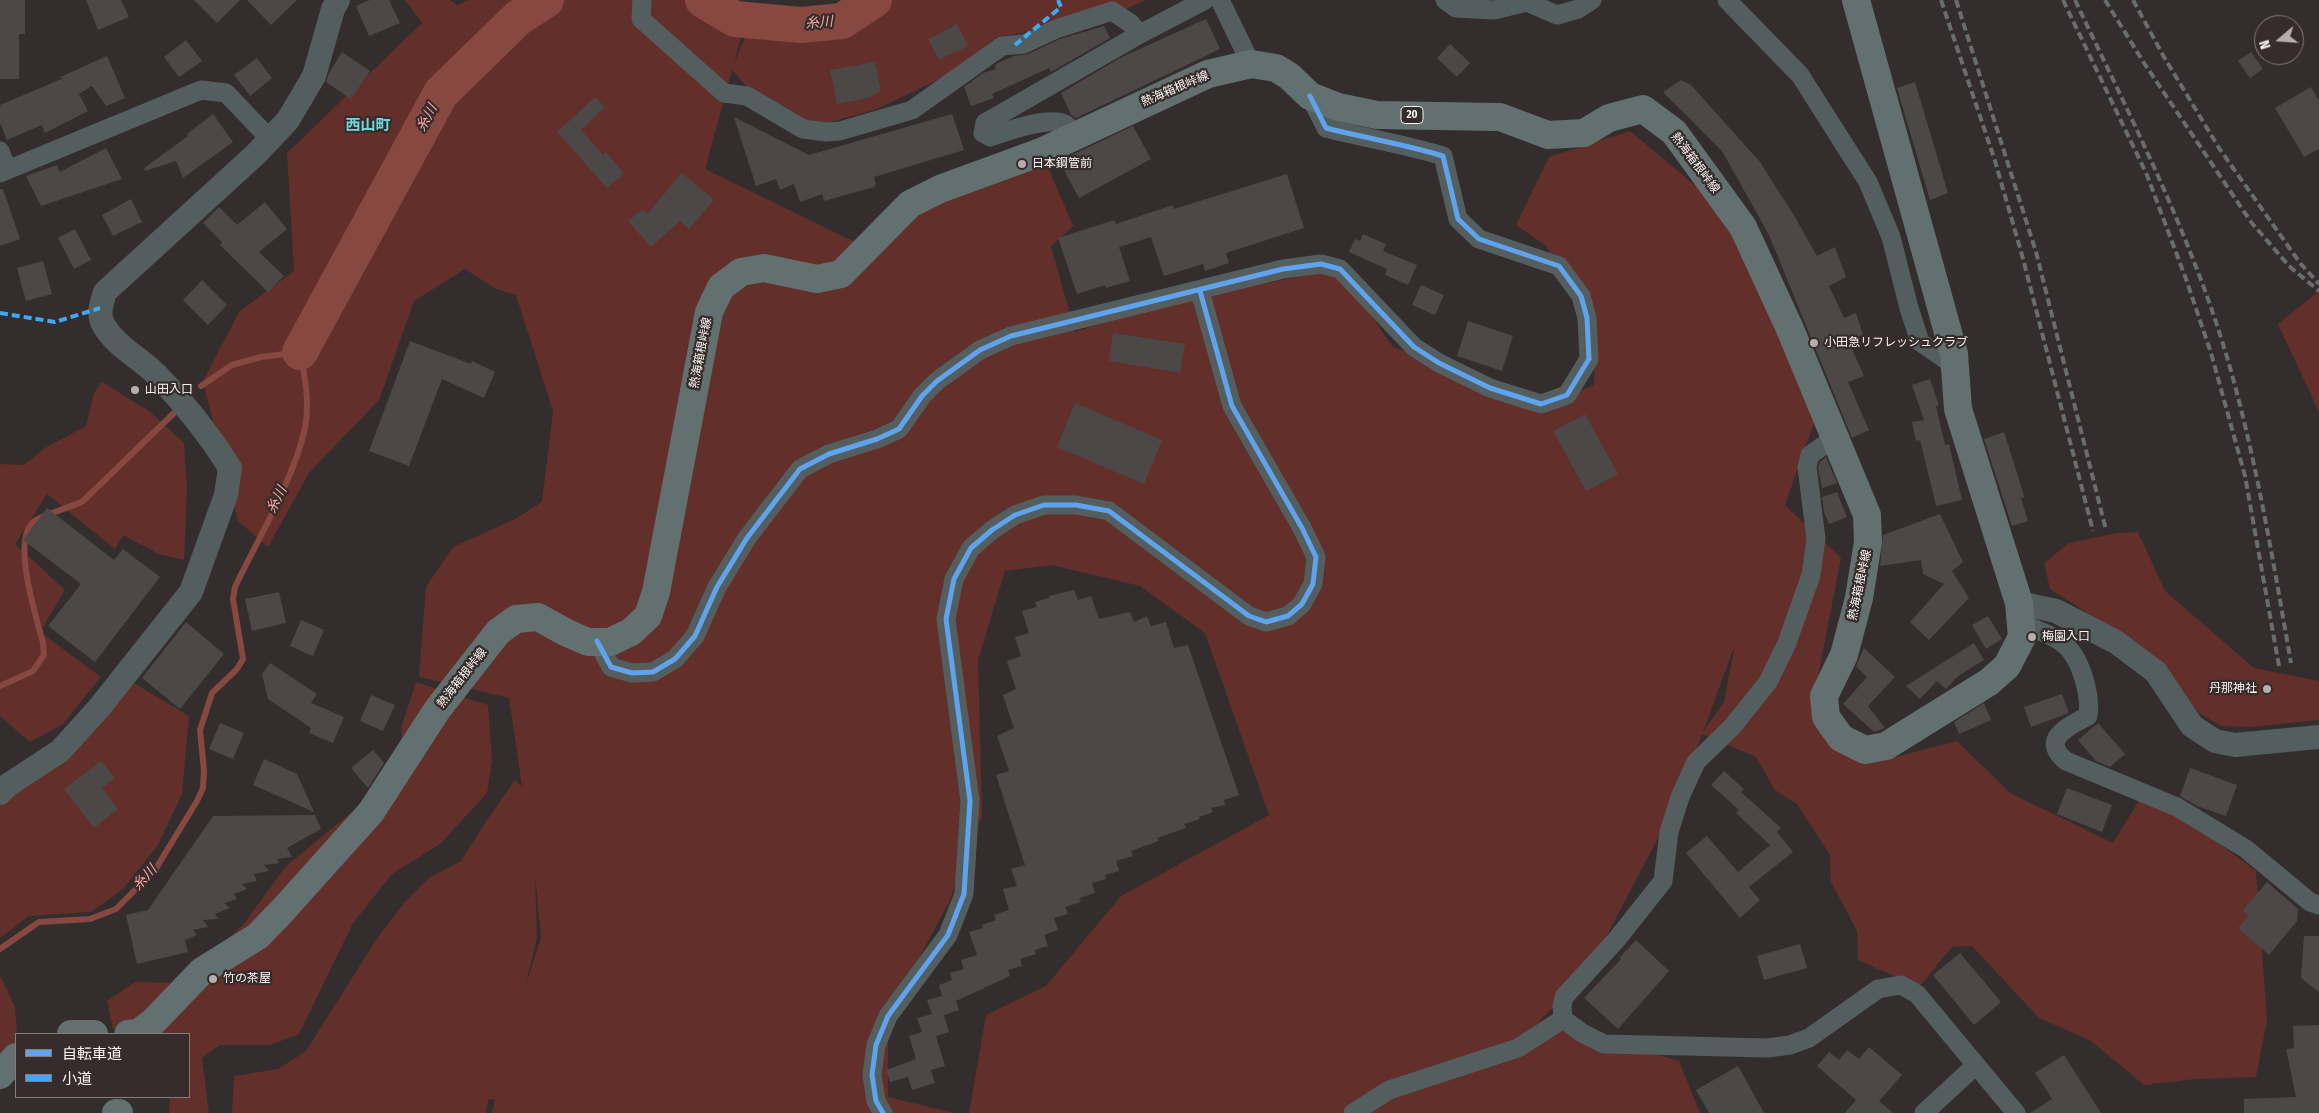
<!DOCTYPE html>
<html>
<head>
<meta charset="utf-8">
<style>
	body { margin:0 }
	#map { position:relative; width:2319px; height:1113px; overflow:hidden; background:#332e2d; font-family:"Fira Sans Condensed","Noto Sans JP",sans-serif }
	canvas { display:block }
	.legend { position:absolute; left:15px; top:1033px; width:175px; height:65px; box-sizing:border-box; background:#352c2b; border:1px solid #837c7b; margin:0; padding:6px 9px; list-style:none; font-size:15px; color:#f9f4f3 }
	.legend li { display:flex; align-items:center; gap:10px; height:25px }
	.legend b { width:25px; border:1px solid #837c7b }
	.north { position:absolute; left:2254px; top:15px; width:50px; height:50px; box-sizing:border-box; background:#352c2b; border:1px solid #837c7b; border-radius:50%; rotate:252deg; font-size:14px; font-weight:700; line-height:20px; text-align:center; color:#f9f4f3 }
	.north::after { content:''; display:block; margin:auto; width:18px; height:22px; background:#b4afae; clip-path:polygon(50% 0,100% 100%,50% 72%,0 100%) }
</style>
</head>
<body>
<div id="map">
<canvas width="2319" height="1113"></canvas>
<ul class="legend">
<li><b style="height:6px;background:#60a3ed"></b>自転車道</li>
<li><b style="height:6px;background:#3fa9f5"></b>小道</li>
</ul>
<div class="north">N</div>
</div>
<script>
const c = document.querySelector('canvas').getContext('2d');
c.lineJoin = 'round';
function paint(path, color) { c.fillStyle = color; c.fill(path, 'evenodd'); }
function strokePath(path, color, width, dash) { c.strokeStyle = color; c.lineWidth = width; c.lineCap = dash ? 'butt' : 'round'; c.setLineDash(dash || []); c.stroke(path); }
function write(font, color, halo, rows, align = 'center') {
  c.font = font + ' "Fira Sans Condensed","Noto Sans JP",sans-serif'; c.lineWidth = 4.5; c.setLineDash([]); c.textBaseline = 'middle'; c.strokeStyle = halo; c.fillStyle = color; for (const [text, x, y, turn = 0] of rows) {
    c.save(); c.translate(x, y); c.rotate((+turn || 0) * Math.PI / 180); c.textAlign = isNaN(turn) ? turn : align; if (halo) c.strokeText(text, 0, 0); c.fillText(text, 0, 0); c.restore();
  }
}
paint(new Path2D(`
	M405 0H450L457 5 468 0H727L748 8 734 64 752 21 860 26 878 0H1146L1101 20 997 37 944 77 875 110 803 129 762 104 732 70 705 169 857 243 1043 155 1073 226 1051 246 1075 332C1161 302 1251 286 1340 269L1392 346 1541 408 1594 385 1596 324 1545 245 1516 225 1549 157 1630 131 1716 203 1757 282 1815 420 1785 505 1841 558 1816 687 1849 742 1895 757 1957 741 2010 793 2113 843 2146 789 2256 871 2267 1020 2256 1077 2195 1079 2144 1085 2091 1041 2039 1018 1972 946 1952 947 1919 987 1858 960 1857 931 1831 882 1830 855 1797 804 1775 790 1756 757 1702 734 1679 798 1585 977 1539 1021 1679 1061 1700 1113H969L986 1015 1046 986 1121 896 1269 815 1205 633 1140 586 1052 565 1005 571 978 660 982 816 949 902 888 1016V1097L954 1113H492L495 1099 488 1100 486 1113H232L234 1076 278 1069 306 1051 378 937 404 903 429 878 461 861 485 823 515 780 522 786 509 698 419 677 426 587 453 547 515 519 542 502 553 411 516 295 496 289 465 269 414 301 379 400 309 473 268 547 238 521 203 381 239 312 294 271 287 153 422 23ZM1734 650 1724 702 1703 732 1733 650ZM535 875 541 938 525 988 537 938Z
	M2319 291V412L2278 324Z
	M102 382 149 411 184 443 187 488 184 560 159 554 123 535 115 549 47 494 15 544 65 590 40 632 101 677 62 725 30 742 0 716V464L24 465 45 448 86 426 94 393Z
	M2138 532 2165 591 2254 668 2319 681V720L2250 727 2221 726 2199 713 2159 664 2095 618 2050 589 2044 563 2069 543 2117 533Z
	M117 673 189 716 182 794 158 845 123 889 91 912 29 916 0 938V800L25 788 70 758Z
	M416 682 488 705 492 761 487 793 440 844 392 874 353 923 299 1034 270 1045H220L202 1058 209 1113H169L170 1097H189V1034H162L113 1029 107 1001 135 982 180 983 243 925 286 866 401 772 402 724Z
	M0 975 15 1007 17 1034 16 1045 0 1065Z`), '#622f2a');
strokePath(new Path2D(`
	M0 686 33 671 44 655 43 643C37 619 9 535 36 520 49 512 68 509 83 501L175 412
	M0 949 39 922 90 919 116 909 155 870 197 801 203 788 204 771 200 730 212 693 237 669 243 659 233 599 235 587C258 539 294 479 305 428 310 403 305 377 300 352L261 357 232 365 201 386`), '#874842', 6);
strokePath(new Path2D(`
	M703 0 735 19 801 25 842 21 874 0
	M300 352 441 93 518 18 546 0`), '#874842', 36);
paint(new Path2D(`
	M0 0H25V34H19V79H0Z
	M86 0H121L129 17 98 30Z
	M194 0H240L217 23Z
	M247 0H297L271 25Z
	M370 0H389L400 23 369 36 356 6Z
	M1206 19 1220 49 1076 118 1071 115 1061 93 1120 58Z
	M957 24 968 46 939 60 928 39Z
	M1104 26 1110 38 1051 72 1049 68 992 94 994 98 971 106 964 87 983 73 996 69 995 65 998 63 1014 56 1028 54 1060 39Z
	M186 40 202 61 179 77 164 57Z
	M1450 44 1470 63 1457 77 1437 58Z
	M342 52 370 71 351 99 326 82 329 73Z
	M2251 52 2263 69 2250 78 2238 61Z
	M107 56 125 98 106 106 92 86 79 94 88 111 45 133 42 125 7 140 0 123V105L64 78H58Z
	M257 58 272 78 250 96 234 75Z
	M875 62 881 91 868 98 837 104 830 70Z
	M1681 80 1691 85 1760 162 1795 217 1817 256 1835 247 1846 277 1829 286 1844 318 1856 313 1863 335 1848 340 1864 376 1848 382 1869 430 1852 438 1769 235 1722 151 1663 92Z
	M1915 82 1948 193 1930 200 1897 88Z
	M2311 87 2319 101V149L2304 157 2275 108Z
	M595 97 605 107 581 130 603 155 606 152 624 174 607 188 557 132Z
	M213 114 233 142 183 178 176 161 145 171 144 168 188 136 187 134Z
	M952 114 964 150 874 177 876 185 874 187 824 201 822 194 800 202 794 184 780 190 776 179 756 186 734 117 809 155Z
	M1133 126 1151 159 1079 198 1059 161Z
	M106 148 122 179 41 206 26 176 57 165 60 172Z
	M682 173 714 200 689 229 680 221 651 247 628 221 643 209 647 214Z
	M1287 174 1304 228 1226 253 1229 263 1205 271 1203 264 1164 276 1151 237 1119 247 1130 281 1106 288 1105 285 1077 294 1058 238 1114 220 1116 224 1173 205 1174 209Z
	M0 189H3L20 239 0 246Z
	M131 199 142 222 113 236 102 215Z
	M265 202 287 229 259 252 284 276 268 292 220 245 222 242 203 223 219 207 237 225Z
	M75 229 91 260 74 269 58 238Z
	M1363 234 1386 244 1383 251 1417 265 1408 285 1385 275 1387 269 1349 252 1355 239 1360 241Z
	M43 261 52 294 26 301 17 268Z
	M202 280 227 305 208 325 183 300Z
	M1421 285 1444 295 1435 315 1412 305Z
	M1468 321 1513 336 1502 371 1457 356Z
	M1113 333 1185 344 1180 373 1109 361Z
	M410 341 471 364 472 361 495 372 484 398 442 379 409 466 369 451Z
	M1930 379 1939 405 1936 406 1945 445 1949 444 1962 500 1936 506 1920 440 1916 441 1912 422 1924 420 1912 385Z
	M1075 403 1162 440 1144 484 1057 447Z
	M1585 414 1618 474 1586 491 1553 431Z
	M2004 432 2019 479 2024 497 2021 498 2028 521 2012 526 1984 439Z
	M1826 457 1837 483 1822 488 1818 468 1820 462Z
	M1837 492 1847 517 1829 524 1824 512 1822 497Z
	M47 508 114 560 123 549 160 577 95 662 48 626 81 584 23 540Z
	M1940 514 1963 562 1952 571 1969 598 1929 640 1910 622 1944 584 1923 574 1921 560 1880 566 1883 535Z
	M1074 590 1078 600 1091 596 1099 619 1130 612 1134 622 1147 616 1151 626 1166 622 1174 648 1188 645 1239 795 1224 800 1225 805 1211 808 1213 812 1199 817 1200 819 1184 824 1186 828 1157 838 1159 841 1131 851 1133 856 1116 861 1119 871 1105 875 1106 879 1092 883 1095 893 1079 898 1081 902 1065 907 1068 914 1054 918 1058 930 1044 935 1048 946 1035 950 1036 954 1020 959 1022 966 1008 970 1010 976 956 1001 959 1010 944 1015 949 1032 936 1036 945 1066 931 1070 935 1083 912 1090 908 1077 890 1082 886 1070 916 1059 909 1036 922 1032 917 1018 932 1014 927 1000 942 996 939 985 952 980 950 973 964 969 961 960 977 955 969 932 983 928 982 925 996 920 994 915 1009 910 1003 889 1017 886 1011 869 1025 865 996 775 1009 771 997 736 1014 728 1003 695 1016 689 1007 661 1021 656 1015 637 1029 633 1022 611 1037 607 1035 602 1049 598V596Z
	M279 592 286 623 252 631 245 599Z
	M1988 616 2002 639 1986 649 1972 625Z
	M301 620 324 630 313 656 290 646Z
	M186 622 224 654 180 709 142 678Z
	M1974 643 1984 660 1958 676 1946 689 1937 681 1920 699 1906 686Z
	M1864 648 1895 677 1868 706 1885 728 1874 732 1843 704 1867 677 1856 666Z
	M270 663 317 694 311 703 344 717 333 743 309 733 311 728 268 699 262 674Z
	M2062 694 2069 713 2031 727 2024 707Z
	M371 695 395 705 383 731 360 721Z
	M1984 703 1991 720 1959 734 1954 722Z
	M220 723 244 733 233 759 209 749Z
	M2098 723 2125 754 2110 767 2096 761 2078 740Z
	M373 750 384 763 368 788 351 768Z
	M264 759 297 774 314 812 253 785Z
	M101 761 115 778 102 788 118 809 94 828 64 789Z
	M2190 768 2237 785 2226 816 2197 806 2180 796Z
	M1724 771 1744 789 1741 792 1781 828 1777 832 1793 852 1749 887 1760 900 1740 918 1686 853 1707 836 1738 872 1770 845 1736 813 1739 810 1711 785Z
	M2067 788 2112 805 2102 832 2057 814Z
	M315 815 321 829 287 848 292 857 277 859 279 863 264 865 269 871 254 874 257 881 242 884 247 889 234 894 237 899 224 903 230 908 215 914 218 919 203 920 208 927 193 930 197 935 185 940 188 952 137 964 126 915 148 910 213 816Z
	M2267 882 2298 909 2297 921 2269 955 2238 928 2248 916 2243 910Z
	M2304 936H2319V992L2301 978Z
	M1636 940 1669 971 1618 1029 1584 998 1621 959 1619 958Z
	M1800 944 1807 968 1764 980 1757 956Z
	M1960 953 2001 1002 1974 1025 1933 975Z
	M2319 1025V1113H2244V1099L2296 1097 2286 1049 2294 1048 2293 1026Z
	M1869 1047 1902 1075 1879 1101 1893 1113H1845L1856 1100 1817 1066 1829 1052 1839 1060 1847 1050 1859 1059Z
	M2064 1055 2101 1113H2030L2052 1099 2035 1073Z
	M1738 1066 1764 1113H1709L1696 1090Z`), '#4c4847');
strokePath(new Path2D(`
	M642 0 641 19 724 93 747 96 803 129 826 132 840 131 912 110 1002 46 1024 44 1056 29 1112 11 1130 23 1140 34 985 123 983 133 990 137C1008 131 1048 116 1065 124 1069 126 1072 132 1075 136
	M1220 0 1251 64
	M1445 0 1456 8 1494 10 1527 2 1557 15 1578 9 1592 0
	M1727 0 1800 75 1868 182 1891 237 1909 308 1920 342 1955 366
	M1140 34 1205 0
	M0 151 7 169
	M0 173 201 90 226 93 270 139
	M1834 438 1810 455 1807 467 1816 539 1811 575 1787 643 1768 682 1732 727 1696 762 1680 797 1669 832 1663 881 1617 939 1564 997 1562 1007 1563 1019 1582 1033 1604 1044 1767 1048 1790 1045 1809 1038 1878 989 1901 985 1917 994 2016 1113
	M2021 623C2035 630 2052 634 2064 644 2081 658 2091 695 2088 716 2069 726 2039 739 2066 761L2177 807 2246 849 2310 902 2319 905
	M597 641 611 667 632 673 653 672 675 659 695 636 717 587 747 538 800 469 829 454 877 439 899 429 922 396 937 381 980 350 1011 336 1283 269 1321 264 1340 269 1414 347 1439 363 1490 388 1541 404 1567 395 1589 359 1587 318 1581 296 1559 266 1479 239 1458 219 1443 156C1404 144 1365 138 1326 128L1310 96
	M883 1113 876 1101 872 1075 876 1045 888 1016 948 935 964 894 970 801 946 619 954 579 971 548 992 530 1015 515 1044 505H1076L1109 511 1249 616 1266 622 1288 616 1302 604 1313 584 1316 557 1302 528 1232 406 1200 291
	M1353 1113 1389 1090 1518 1048 1563 1019
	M1924 1113 1976 1065`), '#545e5e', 19);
strokePath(new Path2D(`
	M2019 603 2056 611 2116 642 2156 672 2192 726 2215 741 2235 745 2319 737
	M0 793 8 785 60 751 99 708 191 592 226 495 230 468C209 434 185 404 157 375 140 358 113 345 102 322 98 312 102 302 105 292L256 154 288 120 314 76 333 9 338 0`), '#545e5e', 24);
strokePath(new Path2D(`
	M71 1034H94
	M128 1034 138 1033 153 1022 202 971 258 936 283 910 371 812 437 710 498 632 516 619 538 617 567 633 588 642H610L631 632 648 616 656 592 709 312 721 287 741 272 764 268 817 279 841 274 910 204 940 189 1041 152 1208 74 1251 64 1276 68 1289 76 1310 96 1338 107 1377 115 1500 117 1548 135 1584 133 1609 118 1643 109 1674 132 1743 227 1790 329 1867 515 1868 542 1859 598 1844 655 1824 696 1826 717 1841 738 1865 750 1886 746 1989 682 2007 666 2022 637 2019 603 1958 409 1954 354 1856 0
	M0 1075 16 1057
	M116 1113H119`), '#627070', 28);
strokePath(new Path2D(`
	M1941 0 1995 161 2022 255 2093 531
	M1956 0 2036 252 2106 530
	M2063 0 2147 175 2186 279 2211 353 2245 476 2279 666
	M2075 0C2130 116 2190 233 2227 357 2256 457 2273 560 2291 663
	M2105 0 2144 63 2251 222 2289 266 2319 291
	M2133 0 2164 57 2219 148 2300 263 2319 284`), '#6a6d6d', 4, [8, 4]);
strokePath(new Path2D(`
	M1015 45 1061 7 1058 0
	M0 313 55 322 100 308`), '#3fa9f5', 4, [8, 4]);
strokePath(new Path2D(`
	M597 641 611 667 632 673 653 672 675 659 695 636 717 587 747 538 800 469 829 454 877 439 899 429 922 396 937 381 980 350 1011 336 1283 269 1321 264 1340 269 1414 347 1439 363 1490 388 1541 404 1567 395 1589 359 1587 318 1581 296 1559 266 1479 239 1458 219 1443 156C1404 144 1365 138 1326 128L1310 96
	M883 1113 876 1101 872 1075 876 1045 888 1016 948 935 964 894 970 801 946 619 954 579 971 548 992 530 1015 515 1044 505H1076L1109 511 1249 616 1266 622 1288 616 1302 604 1313 584 1316 557 1302 528 1232 406 1200 291`), '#60a3ed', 5);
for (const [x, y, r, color] of [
	[1022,164,5,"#b4afae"],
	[1814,343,5,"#b4afae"],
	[135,390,5,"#b4afae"],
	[2032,637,5,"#b4afae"],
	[2267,689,5,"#b4afae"],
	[213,979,5,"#b4afae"]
]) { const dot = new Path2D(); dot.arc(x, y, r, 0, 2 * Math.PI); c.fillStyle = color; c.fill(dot); strokePath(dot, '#352c2b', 2); }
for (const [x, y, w] of [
	[1412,115,22]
]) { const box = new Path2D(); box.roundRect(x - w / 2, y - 8.5, w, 17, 4); c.fillStyle = '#352c2b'; c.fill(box); strokePath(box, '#f9f4f3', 1); }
write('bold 11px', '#f9f4f3', null, [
	["20",1412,115]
]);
write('12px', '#f9f4f3', '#352c2b', [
	["熱海箱根峠線",1175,89,-23],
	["熱海箱根峠線",1695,163,53],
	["熱海箱根峠線",701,353,-79],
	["熱海箱根峠線",1860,585,-78],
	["熱海箱根峠線",462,678,-52]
]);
write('12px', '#f9f4f3', '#352c2b', [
	["日本鋼管前",1032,164],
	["小田急リフレッシュクラブ",1824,343],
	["山田入口",145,390],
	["梅園入口",2042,637],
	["丹那神社",2257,689,"right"],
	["竹の茶屋",223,979]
], 'left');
write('italic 14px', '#fcaaa0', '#352c2b', [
	["糸川",819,23,-5],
	["糸川",427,118,-61],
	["糸川",277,500,-64],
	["糸川",145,878,-48]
]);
write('bold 15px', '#6ddad9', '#352c2b', [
	["西山町",368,126]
]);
</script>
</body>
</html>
